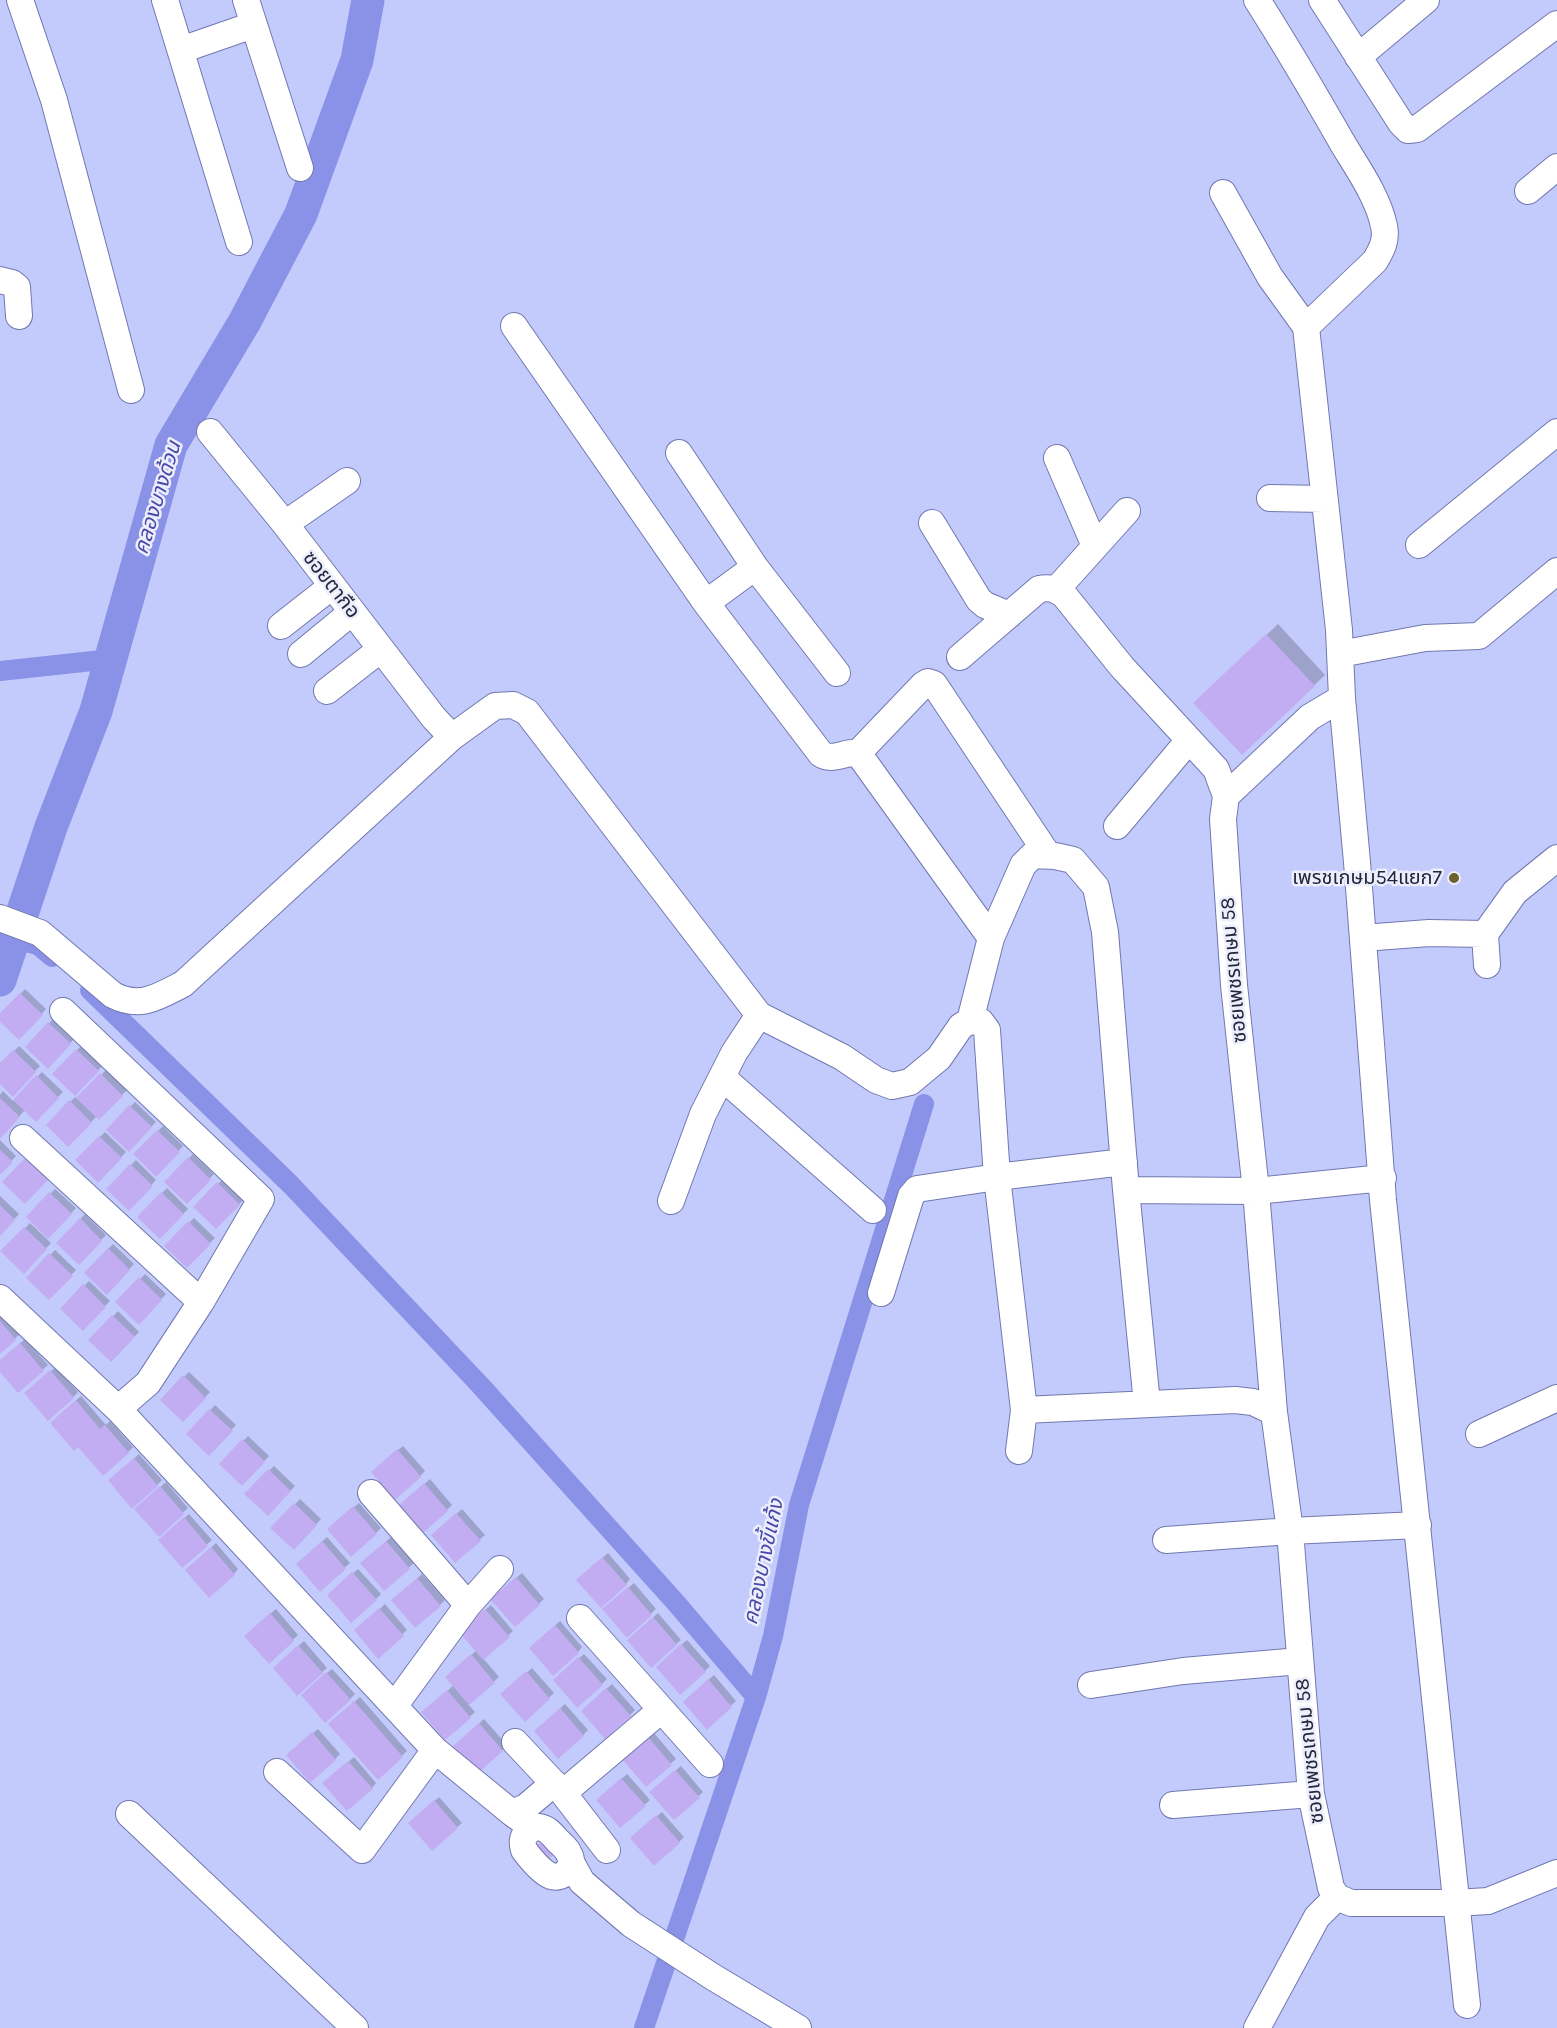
<!DOCTYPE html>
<html>
<head>
<meta charset="utf-8">
<style>
	body { margin:0 }
	canvas { display:block; background:#c3cafc }
</style>
</head>
<body>
<canvas width="1557" height="2028"></canvas>
<script>
const c = document.querySelector('canvas').getContext('2d');
c.lineJoin = 'round';
function paint(path, color) { c.fillStyle = color; c.fill(path, 'evenodd'); }
function strokePath(path, color, width, dash) { c.strokeStyle = color; c.lineWidth = width; c.lineCap = dash ? 'butt' : 'round'; c.setLineDash(dash || []); c.stroke(path); }
function write(font, color, halo, rows, align = 'center') {
  c.font = font + ' Karla,"Noto Sans Thai",sans-serif'; c.lineWidth = 5; c.setLineDash([]); c.textBaseline = 'middle'; c.strokeStyle = halo; c.fillStyle = color; for (const [text, x, y, turn = 0] of rows) {
    c.save(); c.translate(x, y); c.rotate((+turn || 0) * Math.PI / 180); c.textAlign = isNaN(turn) ? turn : align; if (halo) c.strokeText(text, 0, 0); c.fillText(text, 0, 0); c.restore();
  }
}
paint(new Path2D(`
	M1278 624 1325 675 1242 753 1206 692Z
	M25 989 46 1009 19 1038 0 1020V1016Z
	M54 1018 75 1038 48 1067 27 1047Z
	M82 1045 102 1066 75 1094 54 1074Z
	M19 1046 40 1066 13 1094 0 1082V1066Z
	M106 1070 127 1090 99 1118 97 1116 68 1145 48 1125 75 1097 78 1099Z
	M42 1072 63 1092 35 1120 25 1110 0 1137V1095L3 1091 13 1101Z
	M135 1102 156 1122 128 1150 108 1130Z
	M163 1126 183 1146 156 1175 135 1154Z
	M105 1132 126 1152 98 1181 77 1160Z
	M0 1140 16 1156 0 1173Z
	M31 1154 52 1174 25 1202 4 1182Z
	M193 1154 214 1174 187 1202 166 1182Z
	M136 1160 156 1180 129 1209 108 1189Z
	M223 1179 244 1199 216 1227 195 1207Z
	M167 1188 188 1209 160 1237 139 1217Z
	M55 1189 76 1208 48 1237 28 1217Z
	M0 1196 19 1214 0 1234Z
	M85 1214 106 1235 79 1263 58 1243Z
	M194 1218 215 1238 187 1266 166 1246Z
	M30 1223 51 1243 24 1272 3 1251Z
	M113 1244 134 1264 107 1293 86 1273Z
	M55 1250 76 1270 49 1298 28 1278Z
	M145 1274 166 1294 139 1322 118 1302Z
	M89 1281 110 1301 83 1329 62 1309Z
	M0 1311 20 1334 0 1352Z
	M118 1311 139 1332 111 1360 91 1340Z
	M25 1339 48 1365 18 1391 0 1370V1361Z
	M56 1367 78 1392 73 1397 31 1388Z
	M189 1372 210 1392 183 1420 162 1400Z
	M81 1396 106 1425 110 1421 133 1447 128 1452 56 1418Z
	M215 1405 236 1425 209 1454 188 1434Z
	M248 1436 269 1456 242 1484 221 1464Z
	M403 1446 425 1471 420 1476 378 1467Z
	M139 1454 162 1480 157 1485 115 1476Z
	M274 1466 295 1486 268 1514 246 1494Z
	M430 1479 452 1505 423 1532 405 1501Z
	M166 1482 188 1508 159 1534 141 1504Z
	M300 1499 321 1519 294 1548 273 1528Z
	M359 1503 381 1528 376 1533 334 1524Z
	M462 1509 485 1535 455 1561 437 1531Z
	M189 1514 212 1540 182 1566 165 1535Z
	M327 1537 350 1563 320 1589 303 1559Z
	M391 1537 414 1563 384 1589 367 1559Z
	M216 1543 238 1569 234 1574 192 1565Z
	M608 1553 630 1579 626 1584 583 1575Z
	M358 1569 381 1594 376 1599 333 1591Z
	M522 1573 544 1599 515 1625 497 1595Z
	M422 1574 445 1600 440 1605 398 1596Z
	M634 1583 656 1609 627 1636 609 1605Z
	M385 1604 407 1630 378 1656 356 1631Z
	M491 1605 513 1631 483 1658 499 1677 468 1704 475 1712 446 1738 428 1708 454 1685 452 1672 477 1650 466 1627Z
	M276 1609 298 1635 269 1662 251 1631Z
	M658 1613 681 1640 676 1644 634 1635Z
	M560 1621 582 1647 578 1652 535 1643Z
	M687 1640 710 1666 705 1671 662 1662Z
	M304 1641 327 1668 322 1672 279 1663Z
	M584 1654 607 1679 602 1684 559 1675Z
	M532 1668 554 1693 525 1720 507 1690Z
	M332 1669 355 1694 350 1699 307 1690Z
	M714 1675 736 1701 707 1727 689 1697Z
	M612 1684 635 1710 630 1715 587 1706Z
	M360 1697 407 1751 378 1778 335 1719Z
	M565 1704 588 1730 583 1735 541 1726Z
	M484 1719 507 1745 502 1750 460 1741Z
	M318 1729 340 1754 335 1759 293 1750Z
	M654 1733 676 1759 646 1785 629 1755Z
	M354 1757 376 1783 372 1788 329 1779Z
	M681 1766 703 1792 699 1796 656 1787Z
	M627 1774 650 1800 620 1826 602 1796Z
	M439 1797 462 1823 457 1827 415 1818Z
	M662 1812 684 1837 679 1842 637 1833Z`), '#0003');
strokePath(new Path2D(`
	M0 671 111 659
	M14 939 38 945 52 957
	M90 990 291 1185 480 1385 677 1604 756 1697
	M644 2028 756 1697 773 1636 799 1505 924 1104`), '#8a92e7', 20);
strokePath(new Path2D(`
	M0 980 51 827 96 711 171 445 245 321 301 214 357 60 368 0`), '#8a92e7', 33);
paint(new Path2D(`
	M1266 634 1315 686 1242 755 1193 703Z
	M20 993 43 1015 19 1040 0 1022V1013Z
	M48 1022 71 1044 48 1069 25 1047Z
	M76 1049 99 1071 75 1096 52 1074Z
	M13 1050 36 1072 13 1097 0 1084V1063Z
	M100 1073 123 1096 99 1120 76 1098Z
	M36 1075 59 1098 36 1122 13 1100Z
	M0 1098 20 1117 0 1139Z
	M69 1100 92 1123 68 1147 46 1125Z
	M129 1105 152 1127 129 1152 106 1130Z
	M157 1130 180 1152 156 1177 133 1154Z
	M99 1136 122 1158 98 1183 75 1160Z
	M0 1150 13 1162 0 1175Z
	M188 1157 211 1180 187 1204 164 1182Z
	M25 1158 48 1180 25 1204 2 1182Z
	M130 1164 153 1186 129 1211 106 1189Z
	M217 1182 240 1205 216 1229 193 1207Z
	M49 1192 72 1214 48 1239 26 1217Z
	M161 1192 184 1214 160 1239 137 1217Z
	M0 1205 15 1220 0 1236Z
	M80 1218 102 1241 79 1265 56 1243Z
	M188 1221 211 1244 187 1268 164 1246Z
	M24 1227 47 1249 24 1274 0 1251Z
	M108 1248 130 1270 107 1295 84 1273Z
	M49 1253 73 1276 49 1300 26 1278Z
	M139 1277 162 1300 139 1325 115 1302Z
	M83 1284 106 1307 83 1331 60 1309Z
	M112 1315 135 1337 111 1362 88 1340Z
	M0 1321 16 1340 0 1354Z
	M20 1343 44 1371 18 1393 0 1372V1360Z
	M50 1370 74 1398 48 1421 24 1393Z
	M183 1375 206 1398 183 1422 160 1400Z
	M76 1400 100 1429 105 1425 129 1453 103 1476 78 1447 74 1451 50 1423Z
	M209 1409 233 1431 209 1456 186 1434Z
	M242 1439 265 1462 242 1486 219 1464Z
	M397 1449 421 1477 395 1500 371 1472Z
	M134 1458 158 1486 132 1509 108 1480Z
	M268 1469 291 1491 268 1516 244 1494Z
	M424 1483 448 1511 422 1534 398 1506Z
	M160 1486 184 1514 159 1537 134 1509Z
	M294 1503 317 1525 294 1550 270 1528Z
	M353 1506 377 1534 351 1557 327 1529Z
	M456 1513 481 1541 455 1563 431 1535Z
	M184 1517 208 1546 182 1568 158 1540Z
	M322 1541 346 1569 320 1592 296 1564Z
	M386 1541 410 1569 384 1591 360 1563Z
	M211 1547 235 1575 209 1598 185 1570Z
	M602 1557 627 1585 601 1608 576 1580Z
	M352 1572 377 1600 351 1623 327 1595Z
	M516 1577 540 1605 515 1627 490 1599Z
	M417 1578 441 1606 415 1628 391 1600Z
	M628 1587 652 1615 627 1638 602 1609Z
	M379 1608 404 1636 378 1659 354 1630Z
	M485 1609 510 1637 483 1660 459 1632Z
	M270 1613 294 1641 269 1664 244 1636Z
	M653 1617 677 1645 651 1668 627 1640Z
	M555 1625 579 1653 553 1676 529 1648Z
	M681 1644 706 1672 680 1695 656 1667Z
	M298 1645 323 1673 297 1696 273 1668Z
	M471 1654 495 1683 469 1705 445 1677Z
	M578 1657 603 1685 577 1708 553 1680Z
	M526 1671 550 1699 525 1722 500 1694Z
	M326 1672 351 1700 325 1723 301 1695Z
	M708 1679 732 1707 707 1730 683 1702Z
	M606 1688 631 1716 605 1739 581 1711Z
	M447 1690 471 1718 445 1740 421 1712Z
	M354 1701 403 1757 378 1780 328 1724Z
	M560 1708 584 1736 558 1759 534 1731Z
	M479 1723 503 1751 477 1774 453 1746Z
	M312 1732 336 1760 310 1783 286 1755Z
	M648 1737 672 1765 646 1787 622 1759Z
	M348 1761 373 1789 347 1811 322 1783Z
	M675 1770 700 1798 674 1820 649 1792Z
	M621 1778 646 1806 620 1828 596 1800Z
	M434 1800 458 1828 432 1851 408 1823Z
	M656 1815 680 1843 654 1866 630 1838Z
	M548 1836 559 1851 546 1861 535 1847Z`), '#c2adf2');
const minor = new Path2D(`
	M20 0 54 100 131 390
	M165 0 239 242
	M246 0 300 168
	M1257 0C1287 47 1315 95 1343 144 1358 169 1378 197 1384 226 1387 240 1382 249 1375 261L1306 327
	M1322 0 1401 123 1408 130 1417 129 1557 24
	M181 50 253 25
	M1358 57 1426 0
	M1528 191 1557 167
	M1223 193 1270 277 1306 327 1339 630 1342 698 1357 862 1383 1200 1467 2005
	M0 280 12 283 17 287 19 316
	M514 326 706 603 821 754C832 762 846 751 858 753L991 938
	M210 432 285 524 434 718 452 737
	M679 453 755 567 706 603
	M1057 458 1095 546
	M1270 498 1324 499
	M932 523 979 600 985 605 1009 615
	M285 524 347 481
	M1419 545 1557 432
	M755 567 837 673
	M1056 590 1127 511
	M281 626 332 586
	M301 654 352 612
	M1340 654 1425 638 1479 636 1557 571
	M960 657 1039 589C1050 587 1055 589 1064 595L1122 667 1216 769 1226 796 1223 819 1234 985 1256 1191 1274 1412 1290 1531 1311 1794 1331 1888 1337 1897 1351 1903H1456L1488 1901 1557 1873
	M327 691 381 649
	M858 753 923 685 928 682 934 684 1048 855
	M1226 796 1310 717 1342 698
	M1117 826 1189 740
	M0 918 40 933 113 995C140 1009 158 997 183 984L452 737 495 706 513 705 527 712 759 1015 842 1057 876 1080 892 1086 910 1082 939 1058 961 1026 970 1021 981 1022 987 1030 997 1177 1024 1410 1019 1451
	M1485 934 1487 965
	M1363 938 1429 933 1485 934 1515 892 1557 858
	M63 1011 261 1199 201 1302 148 1383 118 1409
	M970 1021 991 938 1023 865 1033 855 1055 856 1073 860 1096 887 1105 932 1126 1190 1147 1404
	M722 1077 873 1210
	M23 1138 201 1302
	M1126 1190 1256 1191 1383 1178
	M671 1201 703 1114 734 1053 759 1015
	M881 1293 911 1196 917 1189 997 1177 1124 1162
	M0 1298 118 1409 435 1750 512 1813 533 1828
	M1024 1410 1235 1400 1253 1402 1274 1412
	M1479 1434 1557 1398
	M371 1493 468 1605
	M1166 1540 1290 1531 1418 1525
	M580 1618 710 1764
	M1091 1685 1183 1671 1300 1661
	M395 1705 468 1605 500 1569
	M515 1742 563 1793
	M277 1772 362 1850 435 1750
	M1173 1805 1311 1794
	M512 1813 526 1807 554 1783
	M129 1814 355 2028
	M538 1827C547 1828 551 1833 557 1840 561 1844 567 1848 569 1854 576 1866 563 1880 551 1876 541 1872 530 1858 524 1850 520 1838 526 1829 538 1827Z
	M607 1850 563 1793 661 1710
	M571 1862 582 1882 631 1924 713 1977 798 2028
	M1257 2028 1317 1917 1337 1897`);
strokePath(minor, '#7178b0', 28);
strokePath(minor, '#fff', 26);
for (const [x, y, r, color] of [
	[1454,878,6,"#6c622f"]
]) { const dot = new Path2D(); dot.arc(x, y, r, 0, 2 * Math.PI); c.fillStyle = color; c.fill(dot); strokePath(dot, '#eceefb', 2); }
write('20px', '#23263d', '#eceefb', [
	["ซอยตากือ",331,585,52],
	["ซอยเพชรเกษม 58",1234,970,-95],
	["ซอยเพชรเกษม 58",1310,1751,-96]
]);
write('20px', '#23263d', '#eceefb', [
	["เพรชเกษม54แยก7",1442,878]
], 'right');
write('italic 21px', '#4848ab', '#eceefb', [
	["คลองบางด้วน",158,498,-73],
	["คลองบางขี้แก้ง",764,1562,-78]
]);
</script>
</body>
</html>
